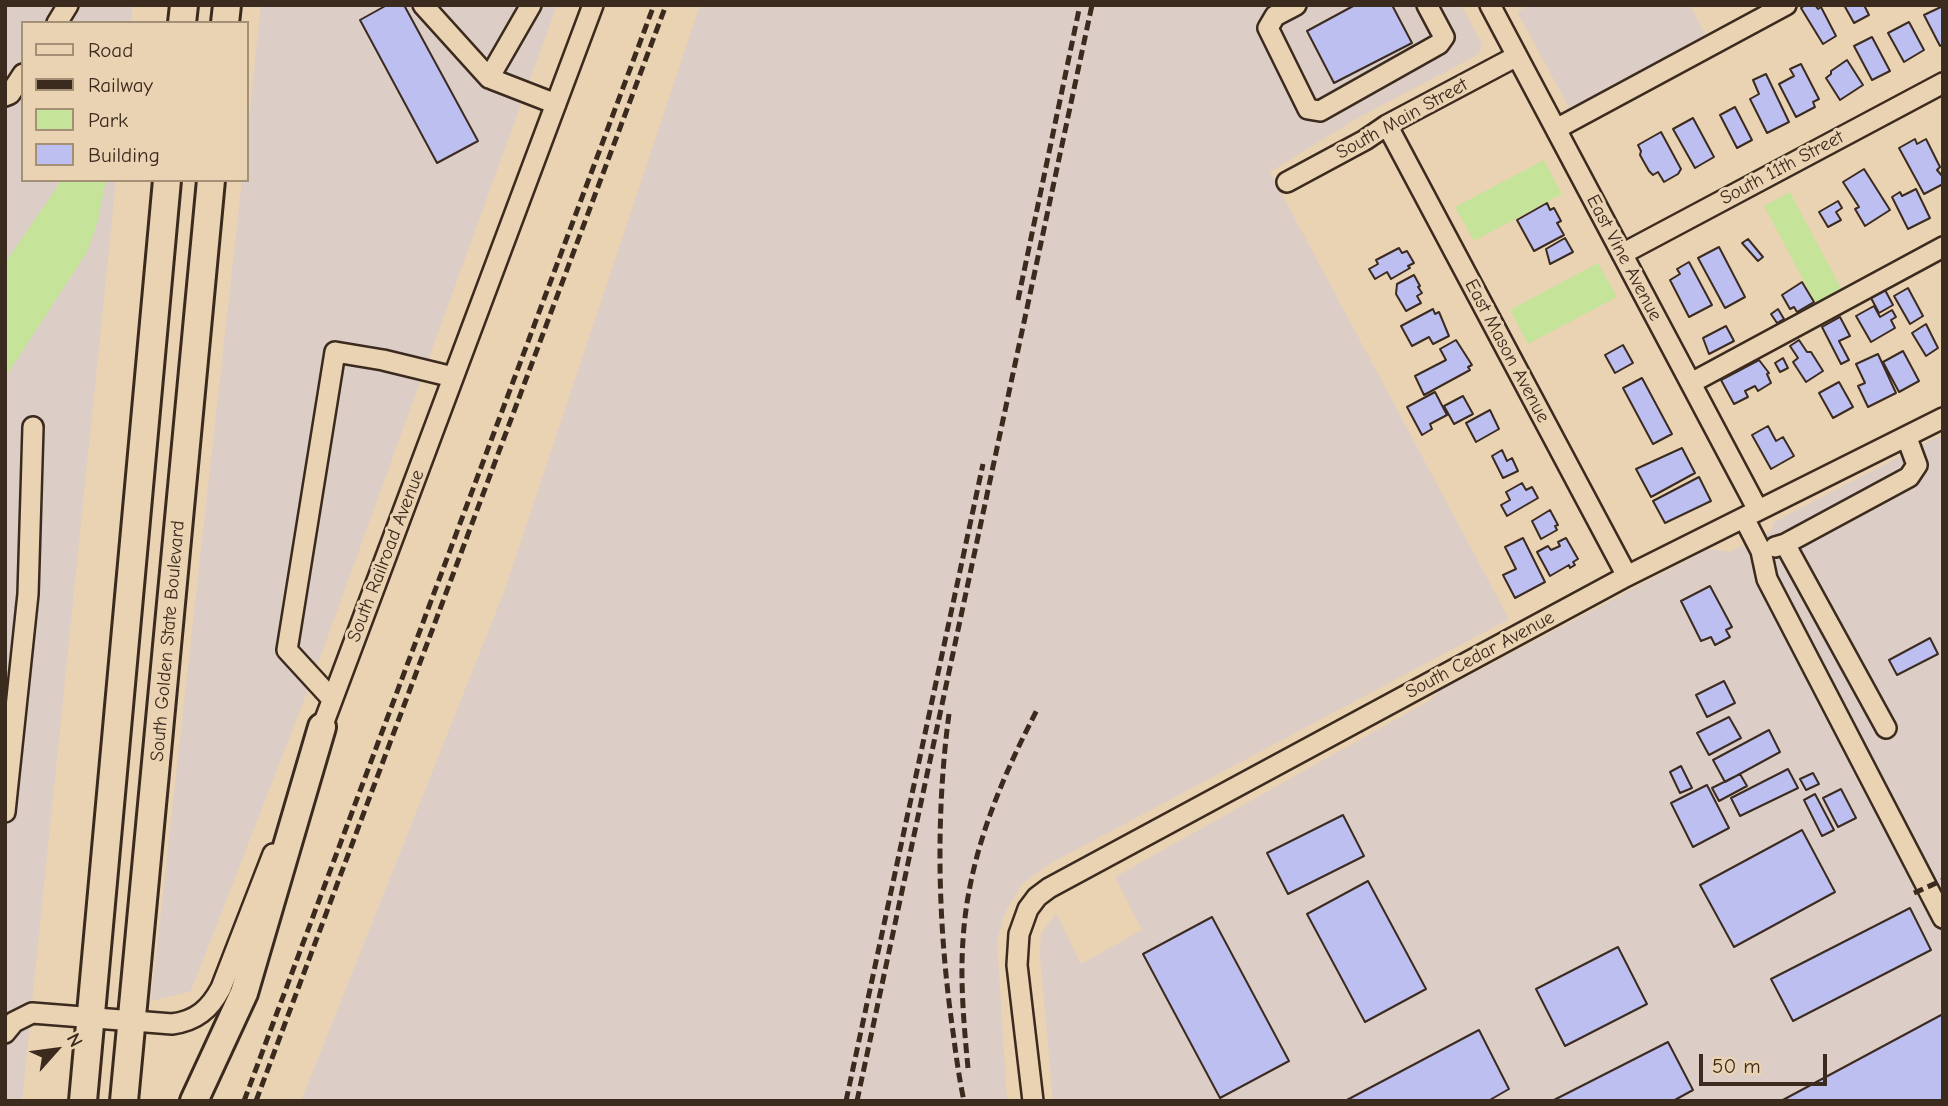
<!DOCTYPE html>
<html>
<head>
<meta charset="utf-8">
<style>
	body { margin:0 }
	#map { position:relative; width:1948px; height:1106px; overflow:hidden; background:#ead3b3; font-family:"Comic Neue",sans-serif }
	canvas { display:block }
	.frame { position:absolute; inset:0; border:7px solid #3b2a1e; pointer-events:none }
	.legend { position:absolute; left:21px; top:21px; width:228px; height:161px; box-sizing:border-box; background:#ead3b3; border:2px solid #a48f77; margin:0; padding:9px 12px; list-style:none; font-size:21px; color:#3b2a1e }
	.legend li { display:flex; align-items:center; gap:14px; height:35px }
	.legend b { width:35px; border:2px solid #a48f77 }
	.north { position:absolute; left:21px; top:1015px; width:70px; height:70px; -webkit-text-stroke:5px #ead3b3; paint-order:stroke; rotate:62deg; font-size:19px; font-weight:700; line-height:28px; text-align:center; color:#3b2a1e }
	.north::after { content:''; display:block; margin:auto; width:24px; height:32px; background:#3b2a1e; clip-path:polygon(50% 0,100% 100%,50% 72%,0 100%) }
	.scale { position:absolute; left:1699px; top:1054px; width:128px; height:32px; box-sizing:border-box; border:4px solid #3b2a1e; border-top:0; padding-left:9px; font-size:21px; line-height:24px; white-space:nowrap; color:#3b2a1e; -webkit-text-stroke:5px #ead3b3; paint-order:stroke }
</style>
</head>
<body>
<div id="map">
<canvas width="1948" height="1106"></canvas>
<div class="frame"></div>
<ul class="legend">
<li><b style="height:9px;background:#ead3b3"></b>Road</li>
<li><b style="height:9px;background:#3b2a1e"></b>Railway</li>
<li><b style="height:19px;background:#c6e39a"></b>Park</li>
<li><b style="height:19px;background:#bdbff1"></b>Building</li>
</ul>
<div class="north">N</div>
<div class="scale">50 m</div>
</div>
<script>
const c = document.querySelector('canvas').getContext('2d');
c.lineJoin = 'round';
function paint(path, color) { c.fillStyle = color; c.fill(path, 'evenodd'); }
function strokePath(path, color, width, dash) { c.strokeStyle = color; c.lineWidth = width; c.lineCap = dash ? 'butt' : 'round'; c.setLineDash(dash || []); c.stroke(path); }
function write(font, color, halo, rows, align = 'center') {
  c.font = font + ' "Comic Neue",sans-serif'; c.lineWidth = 6; c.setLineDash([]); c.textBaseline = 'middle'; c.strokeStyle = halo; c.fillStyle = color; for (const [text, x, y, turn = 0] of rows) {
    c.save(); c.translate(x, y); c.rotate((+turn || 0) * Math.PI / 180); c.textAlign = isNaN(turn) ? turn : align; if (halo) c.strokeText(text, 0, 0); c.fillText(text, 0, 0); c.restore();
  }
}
paint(new Path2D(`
	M5 5H133L131 23H23V180H116L22 1101H5Z
	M261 5H557L313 677 191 991 151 1001 242 180H247V137Z
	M700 5H1461L1482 44 1479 54 1356 119 1270 172 1509 619 1053 862 1023 883 1006 911 997 940 1007 1101H301L504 592Z
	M1530 5H1690L1707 38 1571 111 1517 12Z
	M1943 434V1101H1053L1040 955 1041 934 1056 913 1081 964 1142 930 1115 877 1432 699 1438 692 1708 549 1730 552 1771 531 1774 522Z`), '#dccdc6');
paint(new Path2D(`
	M1544 160 1562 194 1474 241 1455 207Z
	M62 180H106L98 221 87 252 5 378V263Z
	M1790 192 1843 292 1817 306 1764 206Z
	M1598 263 1617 297 1528 344 1510 310Z`), '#c6e39a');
const building = new Path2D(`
	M387 5H404L478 141 437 163 360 20Z
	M1355 5H1392L1412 43 1334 83 1307 31Z
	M1805 5H1815L1818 9 1821 7 1836 36 1823 44 1801 8Z
	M1844 5H1864L1869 15 1854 23Z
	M1943 6V44L1940 46 1924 15Z
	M1909 22 1924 50 1904 62 1888 33Z
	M1872 37 1890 71 1872 80 1854 46Z
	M1847 60 1863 85 1840 100 1826 78 1831 74V71Z
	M1801 64 1819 99 1813 102 1815 107 1796 117 1779 84 1794 76 1790 69Z
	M1766 74 1789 122 1767 133 1750 99 1759 94 1753 80Z
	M1735 107 1752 140 1737 148 1720 115Z
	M1693 118 1714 157 1695 168 1673 129Z
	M1661 132 1681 169 1678 174 1664 182 1658 172 1653 175 1649 171 1640 155 1641 151 1638 145Z
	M1915 139 1917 144 1926 139 1940 167 1937 170 1943 177V184L1924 194 1899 148Z
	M1864 169 1890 210 1865 226 1855 209 1859 207 1843 182Z
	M1916 189 1930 218 1908 229 1892 197 1900 192 1902 196Z
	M1838 201 1842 208 1836 212 1841 220 1828 227 1819 212Z
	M1547 203 1550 210 1554 208 1561 221 1557 223 1564 235 1534 251 1517 220Z
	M1565 238 1573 252 1550 264 1546 249Z
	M1748 239 1763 257 1758 261 1742 243Z
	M1719 247 1745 297 1725 308 1698 258Z
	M1399 248 1402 253 1407 251 1414 263 1408 266 1410 268 1391 279 1387 272 1375 279 1369 269 1378 264 1376 260Z
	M1689 262 1712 305 1689 317 1670 280 1680 274 1677 269Z
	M1414 275 1420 286 1418 287 1422 293 1417 296 1421 303 1406 311 1396 294 1397 284Z
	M1802 282 1814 302 1797 312 1794 307 1790 309 1782 295Z
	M1908 288 1923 316 1910 324 1894 296Z
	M1885 290 1893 305 1879 313 1871 298Z
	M1874 306 1880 317 1892 310 1896 317 1891 320 1895 328 1871 342 1856 316Z
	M1433 309 1435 314 1439 312 1449 336 1433 344 1429 337 1412 346 1401 326Z
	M1778 309 1784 319 1777 323 1771 314Z
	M1840 317 1850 336 1839 341 1849 360 1841 364 1822 327Z
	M1926 324 1938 348 1926 356 1912 333Z
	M1726 326 1734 341 1709 354 1703 338Z
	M1456 340 1472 365 1468 367 1470 370 1424 395 1415 376 1446 360 1440 349Z
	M1799 340 1807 352H1811L1823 371 1806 382 1793 362 1798 358 1790 346Z
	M1623 345 1633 363 1615 373 1605 355Z
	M1903 351 1919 381 1899 392 1883 362Z
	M1878 354 1896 393 1868 407 1858 386 1865 383 1856 364Z
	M1783 358 1788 368 1780 372 1775 363Z
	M1759 360 1769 373 1767 374 1771 383 1758 391 1755 386 1745 391 1748 397 1734 404 1721 380Z
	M1642 378 1672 434 1653 444 1623 388Z
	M1839 382 1853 407 1833 418 1819 393Z
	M1435 392 1447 415 1430 424 1432 429 1422 435 1407 407Z
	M1463 396 1473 414 1454 424 1444 406Z
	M1490 410 1499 429 1476 442 1466 423Z
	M1768 426 1776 441 1783 437 1794 456 1771 469 1752 435Z
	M1682 448 1695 473 1651 497 1636 469Z
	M1502 450 1507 461 1512 458 1518 471 1503 478 1492 456Z
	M1699 477 1711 501 1665 523 1653 501Z
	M1522 483 1526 490 1532 487 1538 498 1507 516 1501 505 1510 500 1506 492Z
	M1550 510 1558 525 1555 526 1557 530 1541 539 1532 521Z
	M1523 538 1545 582 1515 598 1503 575 1516 569 1505 547Z
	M1566 538 1578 559 1573 562 1575 565 1570 568 1569 565 1550 576 1537 552 1548 546 1551 550 1560 546 1558 542Z
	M1710 586 1732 627 1726 630 1730 637 1715 645 1711 637 1701 641 1681 601Z
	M1930 638 1938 654 1897 675 1889 660Z
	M1724 681 1735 703 1707 717 1696 695Z
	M1729 717 1741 738 1709 755 1697 733Z
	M1769 730 1780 752 1725 782 1713 760Z
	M1681 766 1692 788 1680 793 1670 772Z
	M1788 769 1798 788 1740 816 1731 798Z
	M1813 773 1819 784 1806 790 1800 779Z
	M1740 774 1747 786 1719 801 1712 788Z
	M1707 785 1729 828 1693 847 1671 803Z
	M1841 789 1856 818 1838 827 1823 798Z
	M1815 794 1834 830 1822 836 1804 800Z
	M1343 815 1364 856 1288 894 1267 853Z
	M1802 830 1835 892 1734 947 1700 885Z
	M1368 881 1426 989 1365 1022 1307 914Z
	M1910 908 1931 950 1793 1021 1771 979Z
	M1212 917 1289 1061 1220 1098 1143 954Z
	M1618 947 1647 1004 1565 1046 1536 989Z
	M1943 1014V1101H1781Z
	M1479 1030 1509 1089 1488 1101H1345Z
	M1668 1042 1693 1090 1673 1101H1552Z`);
paint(building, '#bdbff1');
strokePath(building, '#3b2a1e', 2);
const minor = new Path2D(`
	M423 5 489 78 556 104
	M1296 5 1275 16 1268 28 1308 109 1320 111 1439 44 1444 37 1427 5
	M1490 5 1758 510
	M57 23 68 5
	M489 78 531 5
	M5 96 10 94 23 74
	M1387 125 1627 576
	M1556 129 1786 5
	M1287 182 1365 140 1387 125 1517 56
	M1622 254 1943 83
	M1691 383 1943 247
	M1744 518 1761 551 1767 579 1943 918
	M1785 544 1886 728
	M1775 547 1785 544 1909 477 1917 465 1907 438
	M332 699 287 650 335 352 383 360 453 377
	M318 738 593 5
	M5 812 28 594 33 427
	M5 1033 14 1022 32 1013 172 1024C196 1021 210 1009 221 988L273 854
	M1033 1101 1017 965 1019 934 1028 909 1037 897 1049 888 1627 576 1943 418`);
const major = new Path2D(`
	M182 23 184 5
	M225 23 227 5
	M83 1101 167 180
	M124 1101 211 180
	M194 1101 244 993 322 727`);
strokePath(minor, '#3b2a1e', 24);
strokePath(major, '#3b2a1e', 32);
strokePath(minor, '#ead3b3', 19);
strokePath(major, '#ead3b3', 26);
strokePath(new Path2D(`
	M1018 300 1080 5
	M949 714C935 819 938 928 953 1032 956 1055 959 1078 964 1101
	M1914 893 1943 880
	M968 1068C964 1026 960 982 963 940 968 857 1000 781 1038 708
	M244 1101 654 5
	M256 1101 666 5
	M846 1101 983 464
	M857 1101 1092 5`), '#3b2a1e', 5, [10, 5]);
write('19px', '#3b2a1e', '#ead3b3', [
	["South Main Street",1402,119,-29],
	["South 11th Street",1782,168,-28],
	["East Vine Avenue",1624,258,62],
	["East Mason Avenue",1507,351,62],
	["South Railroad Avenue",386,556,-69],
	["South Golden State Boulevard",168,641,-85],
	["South Cedar Avenue",1480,655,-28]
]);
</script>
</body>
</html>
